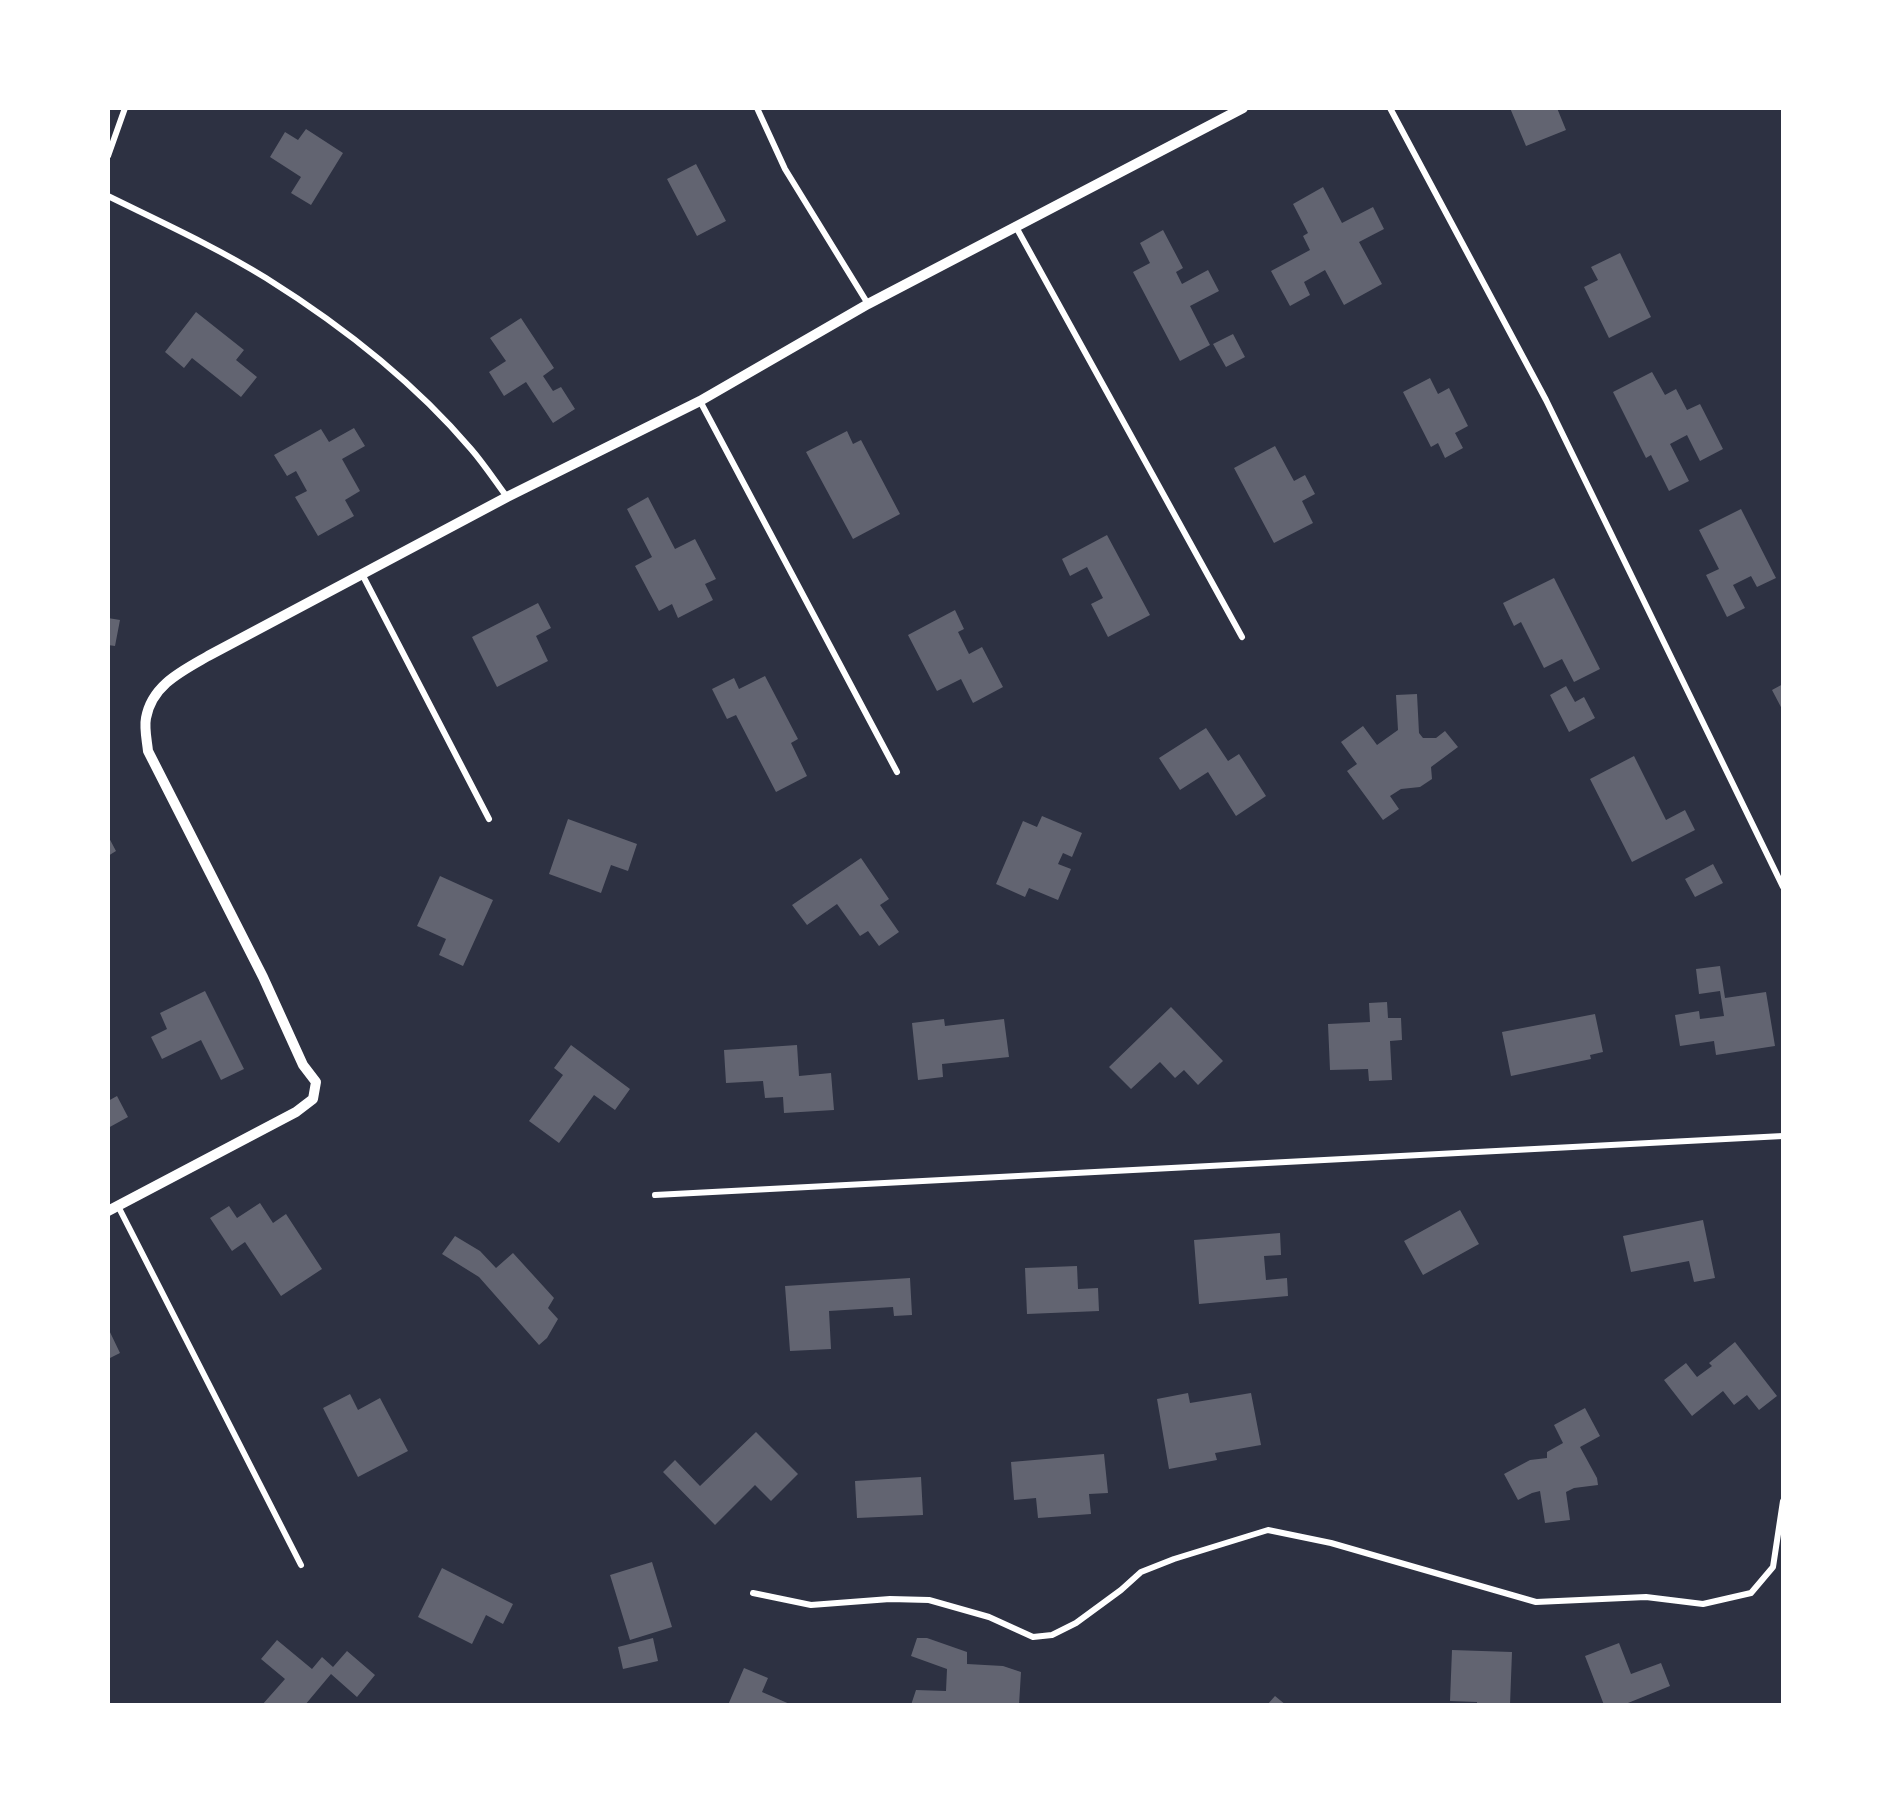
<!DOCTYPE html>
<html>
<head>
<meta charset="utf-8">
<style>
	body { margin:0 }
	#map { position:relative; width:1891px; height:1813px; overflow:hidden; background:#2d3142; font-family:Montserrat,sans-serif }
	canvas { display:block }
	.frame { position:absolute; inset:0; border:110px solid #fff; pointer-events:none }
</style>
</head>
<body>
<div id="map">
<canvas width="1891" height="1813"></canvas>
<div class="frame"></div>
</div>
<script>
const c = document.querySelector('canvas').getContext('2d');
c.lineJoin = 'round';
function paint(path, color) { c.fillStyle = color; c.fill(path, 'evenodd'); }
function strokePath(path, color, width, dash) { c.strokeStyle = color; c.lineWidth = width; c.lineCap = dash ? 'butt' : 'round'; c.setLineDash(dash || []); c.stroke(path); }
paint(new Path2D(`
	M1510 108H1557L1566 130 1526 146Z
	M306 129 343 153 311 205 291 193 301 177 270 157 285 132 298 140Z
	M696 164 726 221 697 236 667 179Z
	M1323 187 1342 223 1373 207 1384 229 1359 242 1382 284 1344 305 1325 270 1304 282 1310 295 1290 306 1271 271 1310 250 1303 236 1308 233 1293 204Z
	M1163 230 1183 268 1176 272 1182 284 1208 270 1219 291 1190 306 1210 345 1180 361 1133 272 1150 263 1140 243Z
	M1620 253 1651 317 1609 338 1584 287 1598 280 1591 267Z
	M196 312 244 350 236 360 257 377 241 397 192 358 184 368 165 352Z
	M521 318 554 368 543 376 553 391 561 387 575 409 553 423 526 382 504 396 489 372 506 361 490 338Z
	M1233 334 1245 357 1226 367 1213 344Z
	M1652 372 1665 395 1676 389 1687 410 1700 404 1723 449 1700 461 1687 435 1670 444 1689 481 1669 491 1651 455 1646 458 1613 392Z
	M1430 378 1438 394 1449 388 1468 426 1455 433 1463 448 1445 458 1438 443 1431 447 1403 392Z
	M354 428 365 446 342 459 360 491 345 500 354 516 318 536 295 497 307 491 296 471 287 476 274 455 321 429 329 442Z
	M847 431 853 444 861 440 900 514 853 539 806 452Z
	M1275 446 1294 481 1305 475 1315 494 1302 501 1313 523 1274 543 1234 468Z
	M648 497 675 549 695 539 716 579 705 584 713 600 678 618 672 604 659 611 635 566 652 557 627 509Z
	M1741 509 1776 578 1757 587 1751 576 1733 585 1745 608 1727 617 1706 575 1719 569 1699 530Z
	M1107 535 1150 615 1108 637 1091 604 1103 598 1087 567 1070 576 1062 559Z
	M1554 578 1600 669 1574 682 1562 659 1544 668 1521 622 1514 626 1503 603Z
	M538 603 551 628 536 636 548 661 497 687 472 637Z
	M955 610 964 629 958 632 969 654 982 647 1003 687 973 703 961 679 937 691 908 635Z
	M108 618 120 620 115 646 108 645Z
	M765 676 798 739 791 743 807 776 776 792 736 715 727 719 712 689 734 678 739 689Z
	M1783 684V711L1772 690Z
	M1566 686 1575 702 1584 697 1595 718 1569 732 1550 695Z
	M1417 694 1419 733 1423 738H1436L1445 731 1458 747 1431 767 1432 779 1420 787 1401 789 1390 796 1399 809 1383 820 1347 771 1357 764 1341 742 1363 726 1377 745 1398 730 1396 695Z
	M1206 728 1228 761 1239 754 1266 796 1236 816 1208 772 1180 790 1159 758Z
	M1634 756 1666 820 1685 810 1695 830 1632 862 1590 779Z
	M1042 816 1082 833 1072 857 1063 853 1058 864 1071 869 1058 900 1029 888 1025 897 996 884 1023 821 1037 827Z
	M568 819 637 844 628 871 611 865 601 893 549 874Z
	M108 836 116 851 108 856Z
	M861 858 889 899 880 905 899 932 879 946 868 931 860 936 837 904 807 925 792 905Z
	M1713 864 1723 883 1695 897 1685 879Z
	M440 876 493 900 463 966 439 955 446 939 417 926Z
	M1720 966 1725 998 1766 992 1775 1046 1716 1055 1714 1041 1680 1046 1675 1015 1699 1011 1700 1019 1724 1016 1720 991 1699 994 1696 969Z
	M205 991 244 1069 221 1080 201 1040 162 1059 151 1037 167 1029 160 1013Z
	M1387 1002 1388 1018H1401L1402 1040 1390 1041 1392 1080 1369 1081 1368 1069 1330 1070 1328 1024 1370 1022 1369 1003Z
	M1171 1007 1223 1061 1198 1085 1184 1070 1175 1078 1160 1062 1131 1089 1109 1067Z
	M1595 1014 1603 1052 1590 1055 1591 1059 1511 1076 1502 1032Z
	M944 1019 945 1026 1004 1019 1009 1057 942 1064 943 1077 918 1080 912 1023Z
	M571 1045 630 1089 615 1110 594 1095 559 1143 529 1121 563 1075 554 1068Z
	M797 1045 799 1076 831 1073 834 1110 784 1113 783 1097 765 1098 763 1081 726 1083 724 1050Z
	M117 1096 128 1117 108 1128V1101Z
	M260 1203 273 1223 286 1214 322 1269 281 1296 245 1242 232 1251 210 1218 229 1206 237 1218Z
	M1460 1210 1479 1244 1423 1275 1404 1241Z
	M1703 1220 1715 1278 1694 1282 1689 1261 1631 1272 1623 1236Z
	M1280 1233 1281 1255 1264 1256 1266 1280 1287 1278 1288 1296 1199 1304 1194 1240Z
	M455 1236 480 1251 496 1268 513 1253 554 1298 548 1308 558 1319 547 1338 539 1345 479 1277 442 1254Z
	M1077 1266 1078 1289 1098 1288 1099 1311 1027 1314 1025 1268Z
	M910 1278 912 1315 894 1316 893 1307 829 1311 831 1349 790 1351 785 1286Z
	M108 1328 120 1353 108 1359Z
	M1735 1342 1777 1396 1759 1410 1747 1395 1734 1405 1723 1391 1692 1416 1664 1380 1686 1363 1697 1377 1712 1366 1709 1363Z
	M1188 1393 1190 1403 1251 1393 1261 1445 1215 1453 1217 1460 1169 1469 1157 1399Z
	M350 1394 358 1410 380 1398 408 1451 358 1477 323 1408Z
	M1585 1408 1600 1436 1580 1447 1597 1478 1598 1485 1574 1488 1566 1492 1570 1520 1545 1523 1540 1491 1532 1493 1518 1500 1504 1474 1530 1460 1547 1458V1452L1563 1443 1554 1425Z
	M756 1432 798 1474 771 1501 755 1485 715 1525 663 1472 675 1460 700 1486Z
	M1104 1454 1108 1493 1089 1494 1091 1514 1038 1518 1036 1498 1014 1500 1011 1462Z
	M921 1477 923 1515 857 1518 855 1481Z
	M652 1562 672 1627 630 1640 610 1575Z
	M442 1568 513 1604 503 1624 486 1615 472 1644 418 1617Z
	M653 1638 658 1661 623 1669 618 1647Z
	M917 1638H927L967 1652V1664L1003 1666 1021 1672 1019 1705H911L916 1690 946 1691 947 1669 911 1656Z
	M277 1640 312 1669 322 1657 333 1667 347 1651 375 1675 357 1697 331 1674 305 1705H262L285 1679 261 1659Z
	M1619 1643 1631 1674 1661 1663 1670 1686 1623 1705H1604L1585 1656Z
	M1452 1650 1512 1652 1510 1705H1477V1702L1450 1701Z
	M744 1668 768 1678 762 1692 792 1705H728Z
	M1275 1696 1286 1705H1267Z`), '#626471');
strokePath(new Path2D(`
	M757 108 785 169 868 304
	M1390 108 1546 400 1783 887
	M108 156 125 108
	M108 196C161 222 216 247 266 278 341 325 414 382 471 449 484 464 495 481 507 497
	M1016 227 1242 637
	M700 401 897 772
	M362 574 489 819
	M655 1195 1783 1136
	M118 1206 301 1565
	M753 1593 811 1605 890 1599 929 1600 989 1617 1033 1637 1052 1635 1076 1623 1121 1590 1141 1572 1174 1559 1268 1530 1331 1543 1536 1602 1646 1597 1703 1604 1751 1593 1773 1567 1783 1501`), '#fff', 6);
strokePath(new Path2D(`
	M108 1211 296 1112 313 1099 316 1082 303 1065 263 977 148 751C147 741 144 728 146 718 152 685 182 671 208 656L507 497 700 401 868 304 1243 108`), '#fff', 10);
</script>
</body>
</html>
